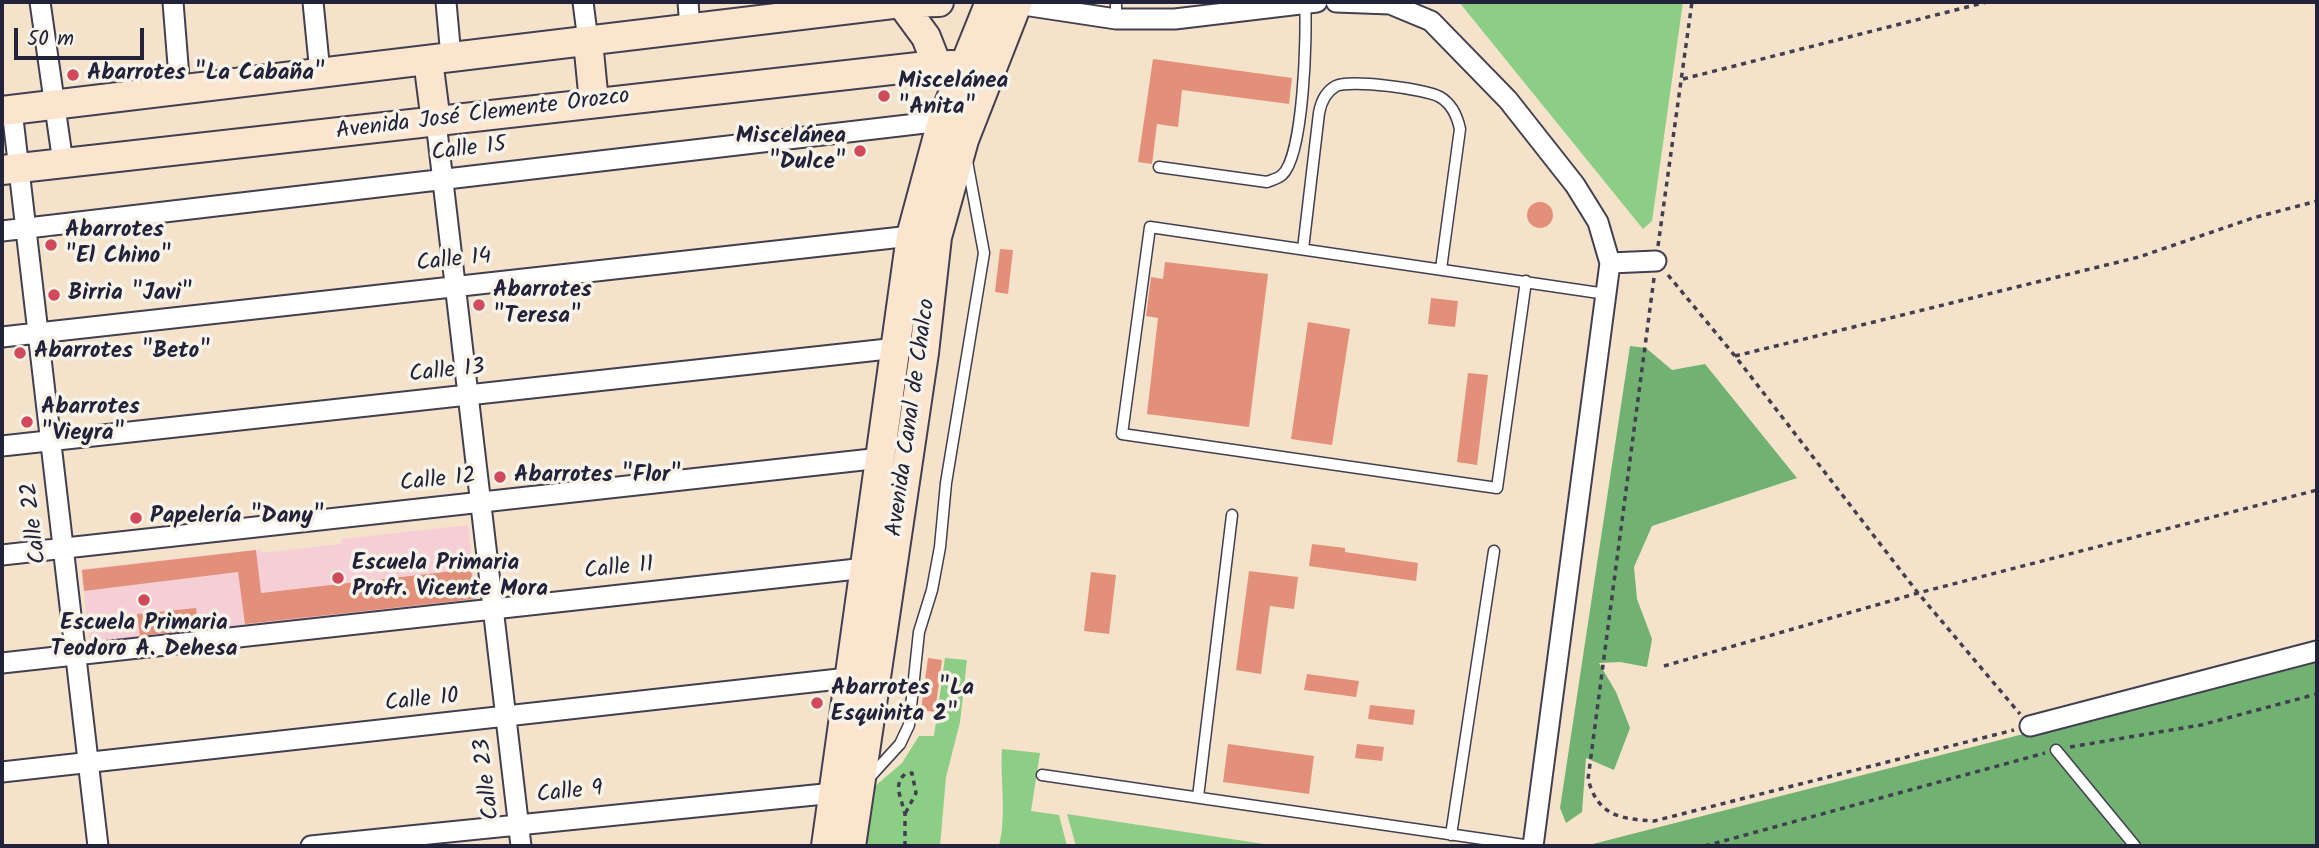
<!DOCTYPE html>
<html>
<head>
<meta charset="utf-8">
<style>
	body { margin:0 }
	#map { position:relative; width:2319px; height:848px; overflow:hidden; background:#f5e2ca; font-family:Kalam,sans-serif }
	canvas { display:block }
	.frame { position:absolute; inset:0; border:4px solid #22223b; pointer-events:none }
	.scale { position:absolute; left:14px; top:28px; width:130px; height:32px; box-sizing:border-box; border:4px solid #22223b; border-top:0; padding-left:9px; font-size:21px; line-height:24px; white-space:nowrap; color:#22223b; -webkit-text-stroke:5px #f7f3e8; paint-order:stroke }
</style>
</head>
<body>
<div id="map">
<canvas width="2319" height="848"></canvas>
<div class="frame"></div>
<div class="scale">50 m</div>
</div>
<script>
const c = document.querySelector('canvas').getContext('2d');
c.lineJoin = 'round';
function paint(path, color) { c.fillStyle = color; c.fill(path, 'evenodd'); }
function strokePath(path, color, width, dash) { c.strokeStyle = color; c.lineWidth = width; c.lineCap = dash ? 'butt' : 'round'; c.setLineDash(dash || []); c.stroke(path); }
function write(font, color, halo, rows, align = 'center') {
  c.font = font + ' Kalam,sans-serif'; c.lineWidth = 7; c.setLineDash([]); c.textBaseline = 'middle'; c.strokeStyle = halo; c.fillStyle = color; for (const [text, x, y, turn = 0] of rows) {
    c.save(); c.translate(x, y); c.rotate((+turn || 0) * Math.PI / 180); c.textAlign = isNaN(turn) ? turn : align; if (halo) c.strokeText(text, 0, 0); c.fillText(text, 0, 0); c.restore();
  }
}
paint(new Path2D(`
	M468 525 477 600 90 644 81 569 261 549 262 553 341 544V539Z`), '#f6cfd6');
paint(new Path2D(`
	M1459 2H1683L1652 221 1643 229Z
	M945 658 967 660 960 722 946 777 940 846H864L874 787 902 763 919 736H934Z
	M1002 749 1040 753 1031 811 1059 815 1067 846H999C1007 813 1000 782 1002 749Z
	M1067 814 1277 846H1076Z`), '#8cce85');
paint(new Path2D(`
	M1630 346 1646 348 1672 370 1705 364 1797 478 1652 526 1634 567 1637 599 1652 639 1647 667 1620 662 1599 663 1616 692 1630 728 1614 770 1586 758 1582 812 1566 823 1560 808Z
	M2317 659V846H1585Z`), '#71b172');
paint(new Path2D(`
	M1153 59 1292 78 1289 104 1182 90 1178 127 1157 124 1152 164 1138 162Z
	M1527 215a13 13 0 1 1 26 0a13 13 0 1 1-26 0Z
	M1000 249 1013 250 1008 294 995 292Z
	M1165 262 1268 274 1249 427 1147 414 1158 318 1146 316 1151 277 1163 279Z
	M1431 298 1458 301 1455 327 1428 324Z
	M1308 322 1350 329 1332 445 1291 439Z
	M1468 373 1488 375 1477 465 1457 462Z
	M1312 544 1345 548V552L1418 563 1416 581 1309 566Z
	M256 550 261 593 471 569 475 599 245 624 238 572 84 591 82 570Z
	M1249 571 1298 577 1294 609 1270 606 1261 674 1236 670Z
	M1091 572 1116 575 1109 634 1084 631Z
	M196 608 199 629 140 636 137 614Z
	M928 658 942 660 935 712 921 710Z
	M1307 674 1359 681 1356 697 1304 690Z
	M1370 705 1415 710 1413 725 1368 719Z
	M1228 744 1314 756 1309 794 1223 782Z
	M1357 744 1384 747 1382 761 1355 758Z`), '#e3907a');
const lane = new Path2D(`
	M1116 19V2
	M1159 167 1267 182C1272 180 1279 178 1282 175 1304 156 1307 33 1305 3
	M1303 249 1319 113C1321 102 1325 92 1336 86 1350 79 1426 89 1440 97 1452 104 1457 115 1460 129L1441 269
	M1526 281 1497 488 1122 434 1150 227 1606 294
	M2056 750 2135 846
	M1042 775 1531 846
	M869 778 900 744 909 725 919 632 932 590 940 547 946 483 984 253 967 161
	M1198 797 1232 515
	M1451 835 1494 551`);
const street = new Path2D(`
	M40 2 63 163
	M173 2 180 90
	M313 2 320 73
	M446 2 451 57
	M583 2 588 41
	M688 2 690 28
	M1336 2 1390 4 1431 21 1508 100 1575 185 1598 222 1610 263 1533 846
	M1017 4 1116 19H1175L1317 2
	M12 110 98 846
	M436 122 521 846
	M2 231 942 121
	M1610 263 1656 261
	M2 337 911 236
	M2 446 897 348
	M2 555 881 458
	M2 663 866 568
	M2030 726 2317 651
	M2 772 848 678
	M311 846 834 793`);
const secondary = new Path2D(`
	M901 3 926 37 937 65
	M588 41 594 103
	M428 60 436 122
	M2 111 901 3 939 2
	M2 170 927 66 952 65 965 68
	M826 846 911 236 942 121 990 2
	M851 846 924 353 937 237 964 140 1018 2`);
strokePath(lane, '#423f50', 13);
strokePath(street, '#423f50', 23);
strokePath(secondary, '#423f50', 32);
strokePath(new Path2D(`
	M1683 79 1987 2
	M1658 246 1692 2
	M1668 275 1735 356 1918 593 2020 714
	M1654 278 1588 779C1598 816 1620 819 1654 821L2014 730
	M1735 356 2139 257 2253 218 2317 201
	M1664 666 1918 593 2317 490
	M2070 747 2201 725 2317 694
	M905 846V814L898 789 900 779 905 774 912 773 916 793 905 814
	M1705 846 2045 753`), '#423f50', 3.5, [5, 5]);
strokePath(lane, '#fff', 10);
strokePath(street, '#fff', 19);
strokePath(secondary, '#fce5cf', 28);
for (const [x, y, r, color] of [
	[73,75,7,"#d1495b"],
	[884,96,7,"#d1495b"],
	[860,151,7,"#d1495b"],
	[51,245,7,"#d1495b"],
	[54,295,7,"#d1495b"],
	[479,305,7,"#d1495b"],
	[20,353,7,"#d1495b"],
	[27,422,7,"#d1495b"],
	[500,477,7,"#d1495b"],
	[136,518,7,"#d1495b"],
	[338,578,7,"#d1495b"],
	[144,600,7,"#d1495b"],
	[817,703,7,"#d1495b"]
]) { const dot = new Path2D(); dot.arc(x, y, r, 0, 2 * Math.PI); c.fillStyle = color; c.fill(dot); strokePath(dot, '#f7f3e8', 2.5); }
write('bold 23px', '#22223b', '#f7f3e8', [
	["Abarrotes \"La Cabaña\"",87,75],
	["Miscelánea",898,83],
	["\"Anita\"",898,109],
	["Miscelánea",846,138,"right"],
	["\"Dulce\"",846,164,"right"],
	["Abarrotes",65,232],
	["\"El Chino\"",65,258],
	["Abarrotes",493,292],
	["\"Teresa\"",493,318],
	["Birria \"Javi\"",68,295],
	["Abarrotes \"Beto\"",34,353],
	["Abarrotes",41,409],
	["\"Vieyra\"",41,435],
	["Abarrotes \"Flor\"",514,477],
	["Papelería \"Dany\"",150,518],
	["Escuela Primaria",352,565],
	["Profr. Vicente Mora",352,591],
	["Escuela Primaria",144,625,"center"],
	["Teodoro A. Dehesa",144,651,"center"],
	["Abarrotes \"La",831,690],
	["Esquinita 2\"",831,716]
], 'left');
write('23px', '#22223b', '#f7f3e8', [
	["Avenida José Clemente Orozco",483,116,-7],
	["Calle 15",469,151,-7],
	["Calle 14",454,262,-6],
	["Calle 13",447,373,-6],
	["Avenida Canal de Chalco",913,418,-82],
	["Calle 12",438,482,-6],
	["Calle 22",36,523,-97],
	["Calle 11",619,570,-6],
	["Calle 10",422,702,-6],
	["Calle 23",489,779,-97],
	["Calle 9",570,794,-6]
]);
</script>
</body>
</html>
